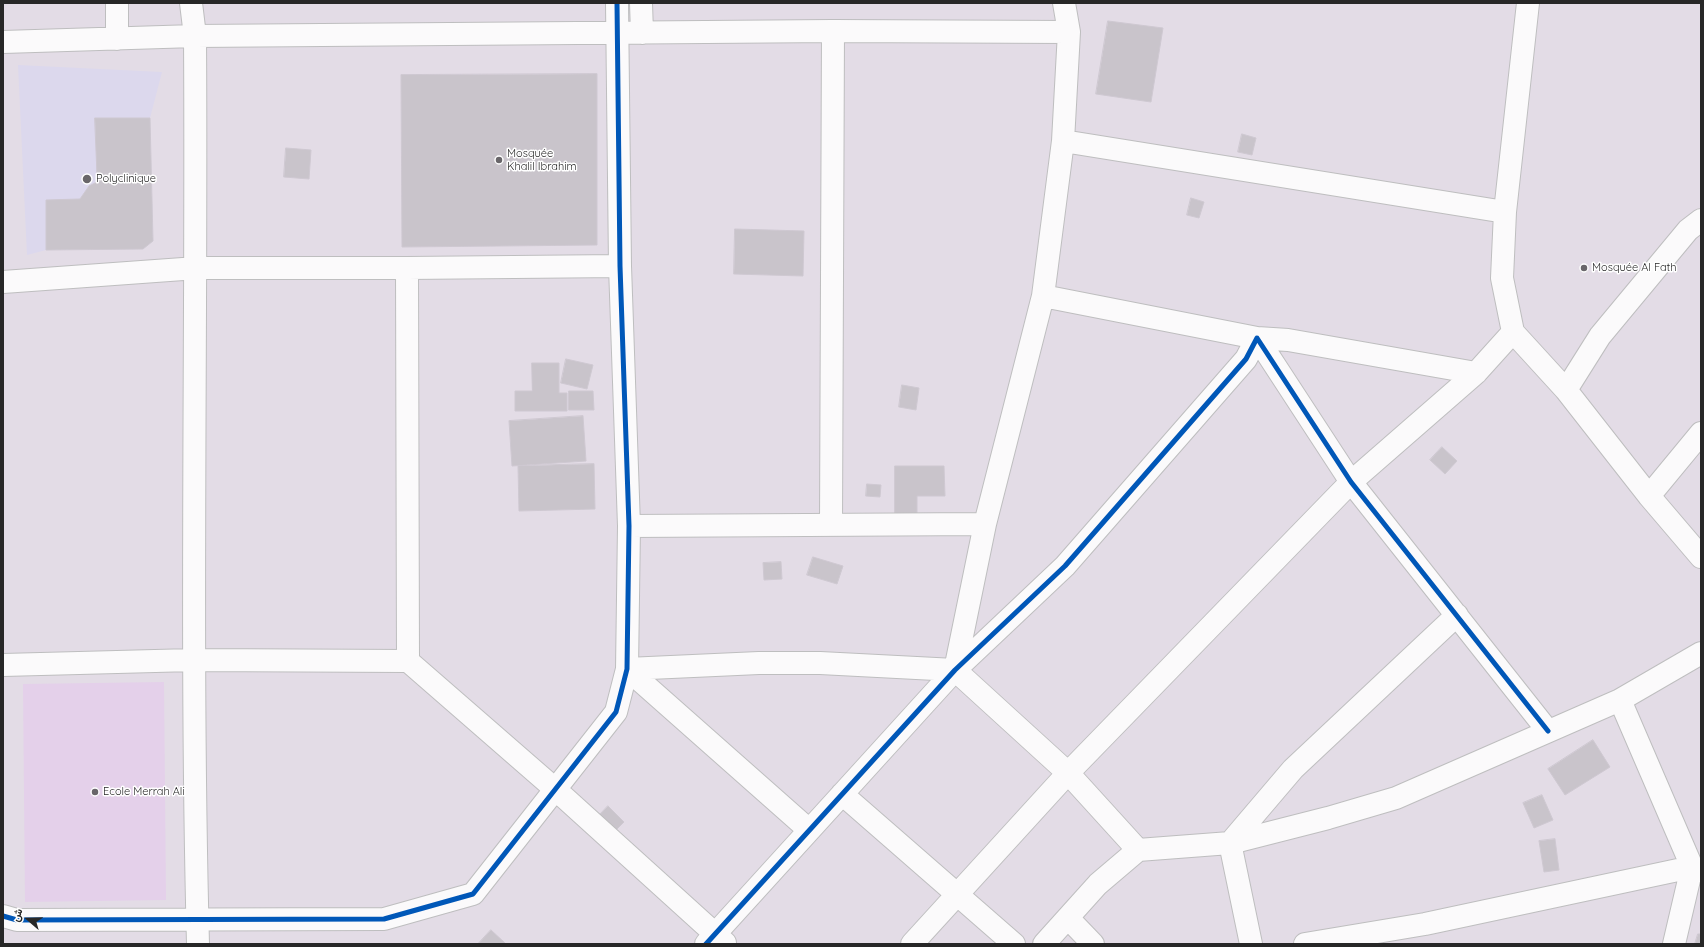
<!DOCTYPE html>
<html>
<head>
<meta charset="utf-8">
<style>
	body { margin:0 }
	#map { position:relative; width:1704px; height:947px; overflow:hidden; background:#e3dce6; font-family:Quicksand,Vazirmatn,sans-serif }
	canvas { display:block }
	.frame { position:absolute; inset:0; border:4px solid #272727; pointer-events:none }
	.north { position:absolute; left:8px; top:899px; width:40px; height:40px; -webkit-text-stroke:3px #fff; paint-order:stroke; rotate:290deg; font-size:11px; font-weight:700; line-height:16px; text-align:center; color:#272727 }
	.north::after { content:''; display:block; margin:auto; width:14px; height:18px; background:#272727; clip-path:polygon(50% 0,100% 100%,50% 72%,0 100%) }
</style>
</head>
<body>
<div id="map">
<canvas width="1704" height="947"></canvas>
<div class="frame"></div>
<div class="north">ش</div>
</div>
<script>
const c = document.querySelector('canvas').getContext('2d');
c.lineJoin = 'round';
function paint(path, color) { c.fillStyle = color; c.fill(path, 'evenodd'); }
function strokePath(path, color, width, dash) { c.strokeStyle = color; c.lineWidth = width; c.lineCap = dash ? 'butt' : 'round'; c.setLineDash(dash || []); c.stroke(path); }
function write(font, color, halo, rows, align = 'center') {
  c.font = font + ' Quicksand,sans-serif'; c.lineWidth = 3; c.setLineDash([]); c.textBaseline = 'middle'; c.strokeStyle = halo; c.fillStyle = color; for (const [text, x, y, turn = 0] of rows) {
    c.save(); c.translate(x, y); c.rotate((+turn || 0) * Math.PI / 180); c.textAlign = isNaN(turn) ? turn : align; if (halo) c.strokeText(text, 0, 0); c.fillText(text, 0, 0); c.restore();
  }
}
paint(new Path2D(`
	M164 682 166 900 25 902 23 684Z`), '#e4d0ea');
paint(new Path2D(`
	M18 65 162 72 150 118 153 241 143 249 46 250 27 255Z`), '#dcd8ed');
const building = new Path2D(`
	M1108 21 1163 28 1151 102 1096 94Z
	M597 74V245L402 247 401 75Z
	M95 118H150L153 241 143 249 46 250V200L80 199 89 186 97 182Z
	M1242 134 1256 138 1252 155 1238 152Z
	M286 148 311 150 309 179 284 177Z
	M1191 198 1204 202 1199 218 1187 215Z
	M735 229 804 231 803 276 734 274Z
	M566 359 593 365 587 389 561 383Z
	M532 363H559V393H567V411H515V391H532Z
	M902 385 919 388 916 410 899 407Z
	M569 391H593L594 410H569Z
	M583 416 586 461 512 466 509 421Z
	M1442 447 1457 461 1445 474 1430 460Z
	M594 464 595 509 519 511 518 466Z
	M895 466H944L945 496H917V528H895Z
	M867 484 881 485 880 497 866 496Z
	M813 557 843 566 837 584 807 575Z
	M781 562 782 579 764 580 763 563Z
	M1593 740 1610 767 1565 795 1548 769Z
	M1542 795 1553 820 1534 828 1523 803Z
	M608 806 624 822 610 836 594 821Z
	M1555 839 1559 870 1544 872 1539 841Z
	M491 930 505 943V944H478Z
	M1698 934H1701V944H1695Z`);
paint(building, '#c9c4cb');
strokePath(building, '#cec8d1', 1);
const street = new Path2D(`
	M117 3V39
	M191 3 195 36C197 339 190 641 198 944
	M641 3 642 33
	M3 42 195 36 833 31 1069 32
	M1063 141 1505 212
	M407 268 408 661 555 789 725 943
	M3 282 197 268H407L620 266
	M1043 296 1257 338 1288 340 1476 373
	M1513 332 1566 390 1649 496 1701 557
	M1566 390 1600 336 1688 230 1701 220
	M1649 496 1701 433
	M831 525 833 31
	M629 526 985 524
	M3 665 193 660 408 661
	M627 669 759 663H820L955 670 1068 773 1138 850
	M627 669 809 830
	M955 670 985 524 1043 296 1063 141 1069 32 1064 3
	M1620 700 1692 867 1674 944
	M842 794 1014 944
	M3 916 17 920 384 919 473 894 616 712 627 669 629 526 620 266 617 3
	M1068 918 1093 944
	M706 944 955 670 1065 566 1246 359 1257 338 1351 482 1548 731
	M912 944 1068 773 1351 482 1476 373 1513 332 1502 278 1505 212 1528 3
	M1044 944 1098 884 1138 850 1230 843 1328 818 1396 798 1620 700 1701 653
	M1251 944 1230 843 1293 769 1457 615
	M1305 944 1425 924 1692 867 1701 871`);
strokePath(street, '#bebebf', 24);
strokePath(street, '#fbfafb', 22);
strokePath(new Path2D(`
	M3 916 17 920 384 919 473 894 616 712 627 669 629 526 620 266 617 3
	M706 944 955 670 1065 566 1246 359 1257 338 1351 482 1548 731`), '#0057b8', 5);
for (const [x, y, r, color] of [
	[499,160,4,"#69666a"],
	[87,179,5,"#69666a"],
	[1584,268,4,"#69666a"],
	[95,792,4,"#69666a"]
]) { const dot = new Path2D(); dot.arc(x, y, r, 0, 2 * Math.PI); c.fillStyle = color; c.fill(dot); strokePath(dot, '#fff', 1.5); }
write('11px', '#272727', '#fff', [
	["Mosquée",507,154],
	["Khalil Ibrahim",507,167],
	["Polyclinique",96,179],
	["Mosquée Al Fath",1592,268],
	["Ecole Merrah Ali",103,792]
], 'left');
</script>
</body>
</html>
